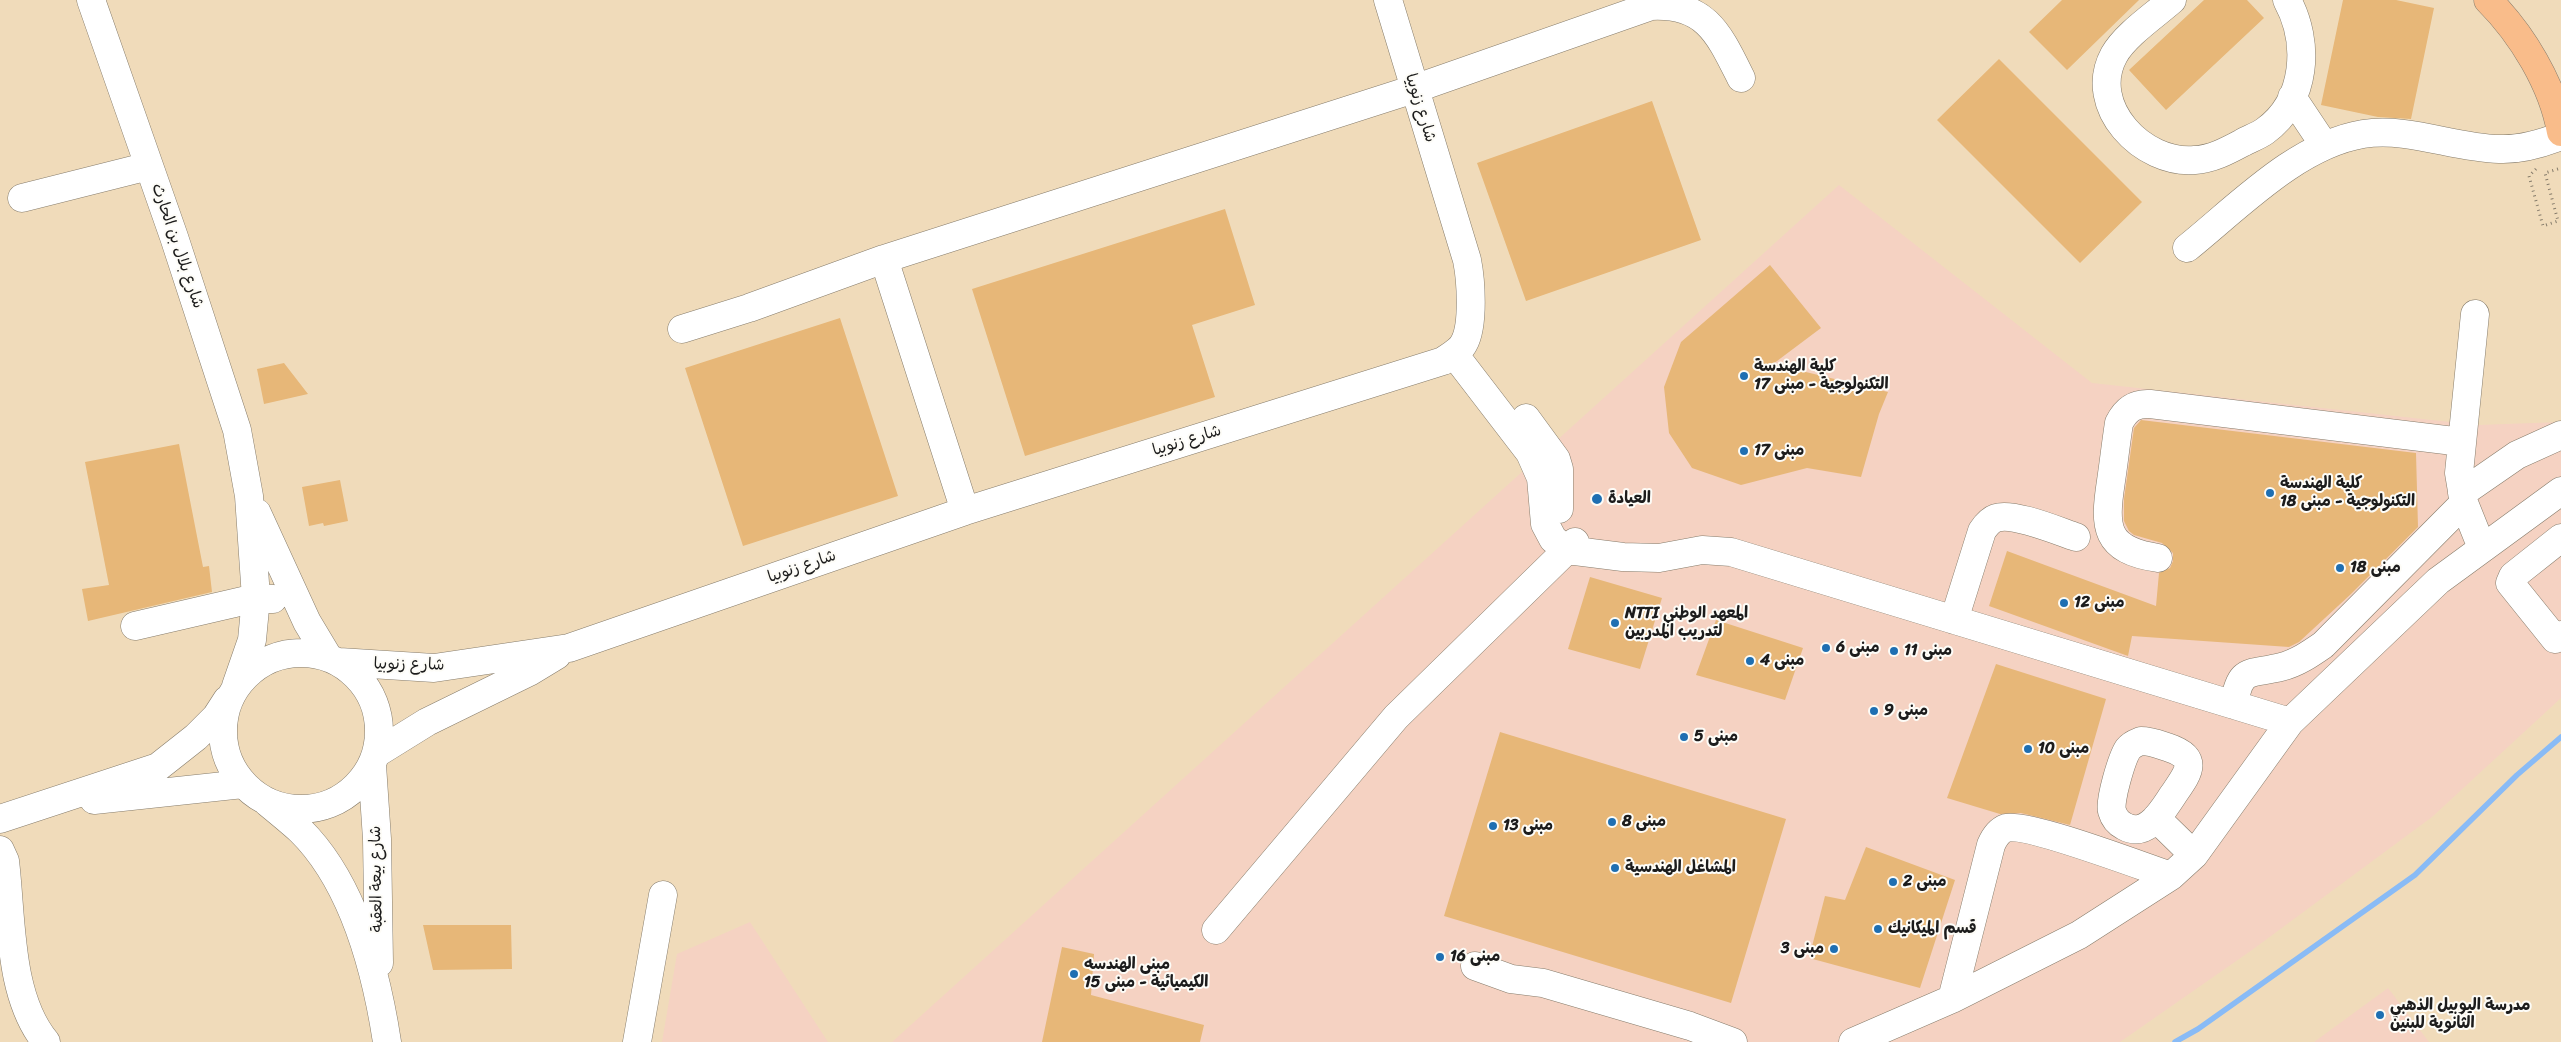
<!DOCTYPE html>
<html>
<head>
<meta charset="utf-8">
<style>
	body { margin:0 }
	canvas { display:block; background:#f0dbba }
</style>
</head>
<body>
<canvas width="2561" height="1042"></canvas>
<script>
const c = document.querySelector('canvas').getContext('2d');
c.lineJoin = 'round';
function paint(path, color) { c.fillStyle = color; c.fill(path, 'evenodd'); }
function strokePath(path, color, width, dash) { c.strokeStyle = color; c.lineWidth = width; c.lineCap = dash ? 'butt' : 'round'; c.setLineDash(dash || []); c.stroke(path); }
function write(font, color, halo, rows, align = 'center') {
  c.font = font + ' Sriracha,"Playpen Sans Arabic",sans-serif'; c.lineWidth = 4; c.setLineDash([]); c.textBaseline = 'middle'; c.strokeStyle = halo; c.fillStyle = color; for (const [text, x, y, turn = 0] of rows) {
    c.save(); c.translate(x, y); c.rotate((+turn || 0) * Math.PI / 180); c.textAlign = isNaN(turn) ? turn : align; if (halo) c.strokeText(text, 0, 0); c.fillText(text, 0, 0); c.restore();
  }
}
paint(new Path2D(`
	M1839 185 2092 383 2478 425 2561 422V698L2432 817 2252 950 2120 1042H892Z
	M750 922 828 1042H662L677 954Z
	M2388 988 2429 1042H2314Z`), '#f5d2c2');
strokePath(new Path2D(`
	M2175 1042 2198 1029 2415 875 2517 775 2561 737`), '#89bbf6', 5.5);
paint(new Path2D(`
	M2062 0H2139L2067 70 2029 32Z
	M2204 0H2247L2264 18 2166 110 2129 70Z
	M2343 0H2396L2434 8 2411 119 2378 117 2321 105Z
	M1999 59 2142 202 2080 263 1937 120Z
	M1652 101 1701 240 1526 301 1477 163Z
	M1225 209 1255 305 1192 325 1215 397 1025 456 972 289Z
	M1770 265 1821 328 1773 364 1888 392 1879 414 1861 477 1807 468 1741 485 1692 468 1669 433 1664 387 1681 342Z
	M840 318 898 496 743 546 685 368Z
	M284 363 308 394 264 404 257 369Z
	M2141 420 2416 453 2418 527 2351 594 2299 642 2289 647 2132 636 2128 656 1989 606 2007 551 2156 606 2159 573 2170 568 2173 561V553L2162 543 2134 535 2129 531 2124 521V499L2134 428Z
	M179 444 203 567 209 566 212 592 88 621 82 589 109 585 85 462Z
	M340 480 348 521 324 526 323 523 309 526 302 487Z
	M1590 577 1662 598 1640 669 1568 649Z
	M1716 620 1803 648 1785 700 1696 675Z
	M1996 664 2106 699 2070 825 2021 813 2000 814 1947 798Z
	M1500 732 1786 819 1731 1003 1444 916Z
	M1866 847 1955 880 1920 988 1809 958 1825 896 1845 900Z
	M423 925H511L512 969 433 970Z
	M1062 947 1094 954 1091 995 1204 1025 1200 1042H1042Z`), '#e7b778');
const minor = new Path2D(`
	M91 0 174 237 237 430 249 496 256 598 252 640 236 686
	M2172 0C2155 15 2125 35 2114 55 2086 106 2143 165 2195 160 2212 159 2227 151 2242 143 2249 139 2258 136 2265 131 2307 101 2310 42 2287 0
	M2292 97 2324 145
	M22 198 149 166
	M2187 248C2238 207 2297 145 2363 134 2409 127 2454 148 2499 149 2521 150 2541 144 2561 136
	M884 259 965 511
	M2475 314 2459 473 2464 503 2482 548
	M682 329 749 308 884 259 1414 89 1651 6C1706 3 1719 34 1741 78
	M1454 354 1530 453 1541 478 1545 524 1553 539 1567 550 1623 557 1659 558 1702 550 1731 552 2290 722
	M1526 418 1556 459 1559 469V509
	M2462 493 2517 455 2561 435
	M257 513 307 622 328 657
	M2561 538 2513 576 2510 583 2555 639 2561 635
	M2158 558C2104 550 2104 527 2111 481 2114 461 2116 442 2119 423 2126 409 2135 403 2150 404L2462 442
	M1954 620 1982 531C1986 525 1990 520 1996 518 2013 512 2058 531 2076 537
	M135 626 256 598 273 599
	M223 731a78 78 0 1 1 156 0a78 78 0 1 1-156 0Z
	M339 662 434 668 569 648 965 511 1443 361C1450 356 1460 351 1464 343 1474 325 1471 280 1467 260L1388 0
	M2234 705C2240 666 2249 675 2281 667 2297 663 2310 654 2323 645L2464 503
	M2141 741C2150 741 2158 744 2167 747 2201 758 2188 773 2173 795 2162 811 2147 839 2124 826 2118 823 2114 818 2112 811 2109 801 2122 758 2128 749 2132 744 2136 743 2141 741Z
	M377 753 427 722 529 672 557 655
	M372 765 377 839 379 963
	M94 800 243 784
	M268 803C279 812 290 821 300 830 354 883 376 970 387 1042
	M2156 818 2194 855
	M0 819 158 767 196 737 216 717 227 700
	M0 850 5 861C12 919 8 996 46 1042
	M1216 930 1396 717 1575 542
	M1475 966 1511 979 1543 983 1690 1026 1733 1042
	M1952 999 1991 845C1994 838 1998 831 2006 828 2026 822 2144 867 2171 876
	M637 1042 663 895
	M1853 1042 1952 999 2079 935 2171 876 2194 855 2290 722 2438 581 2561 491`);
const major = new Path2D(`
	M2488 0C2522 34 2553 85 2561 132`);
strokePath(minor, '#867c6b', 29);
strokePath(major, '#867c6b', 29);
strokePath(new Path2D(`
	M2536 169 2529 176 2543 226 2558 221 2545 173 2561 168`), '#867c6b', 3, [1, 4]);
strokePath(minor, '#fff', 28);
strokePath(major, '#f9bc8a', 28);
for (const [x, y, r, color] of [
	[1744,376,5,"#1f6fb2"],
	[1744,451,5,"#1f6fb2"],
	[2270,493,5,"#1f6fb2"],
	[1597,499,6,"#1f6fb2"],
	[2340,568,5,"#1f6fb2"],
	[2064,603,5,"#1f6fb2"],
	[1615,623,5,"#1f6fb2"],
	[1826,648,5,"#1f6fb2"],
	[1894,651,5,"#1f6fb2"],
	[1750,661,5,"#1f6fb2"],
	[1874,711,5,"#1f6fb2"],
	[1684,737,5,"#1f6fb2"],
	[2028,749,5,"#1f6fb2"],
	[1612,822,5,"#1f6fb2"],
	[1493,826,5,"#1f6fb2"],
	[1615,868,5,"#1f6fb2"],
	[1893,882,5,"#1f6fb2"],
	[1878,929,5,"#1f6fb2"],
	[1834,949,5,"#1f6fb2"],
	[1440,957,5,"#1f6fb2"],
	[1074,974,5,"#1f6fb2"],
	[2380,1015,5,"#1f6fb2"]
]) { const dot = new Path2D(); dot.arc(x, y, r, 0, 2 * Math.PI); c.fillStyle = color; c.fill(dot); strokePath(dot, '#fdfcf7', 2); }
write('16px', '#1c1c1c', '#fdfcf7', [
	["شارع زنوبيا",1420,108,73],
	["شارع بلال بن الحارث",177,246,71],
	["شارع زنوبيا",1187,441,-17],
	["شارع زنوبيا",802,567,-19],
	["شارع زنوبيا",409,665,1],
	["شارع بيعة العقبة",377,879,-91]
]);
write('bold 16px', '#1c1c1c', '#fdfcf7', [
	["كلية الهندسة",1754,367],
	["التكنولوجية - مبنى 17",1754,385],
	["مبنى 17",1754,451],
	["كلية الهندسة",2280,484],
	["التكنولوجية - مبنى 18",2280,502],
	["العيادة",1608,499],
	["مبنى 18",2350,568],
	["مبنى 12",2074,603],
	["NTTI المعهد الوطني",1625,614],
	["لتدريب المدربين",1625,632],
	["مبنى 6",1836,648],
	["مبنى 11",1904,651],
	["مبنى 4",1760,661],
	["مبنى 9",1884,711],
	["مبنى 5",1694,737],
	["مبنى 10",2038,749],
	["مبنى 8",1622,822],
	["مبنى 13",1503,826],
	["المشاغل الهندسية",1625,868],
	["مبنى 2",1903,882],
	["قسم الميكانيك",1888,929],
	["مبنى 3",1824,949,"right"],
	["مبنى 16",1450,957],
	["مبنى الهندسه",1084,965],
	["الكيميائية - مبنى 15",1084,983],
	["مدرسة اليوبيل الذهبي",2390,1006],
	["الثانوية للبنين",2390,1024]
], 'left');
</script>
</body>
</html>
